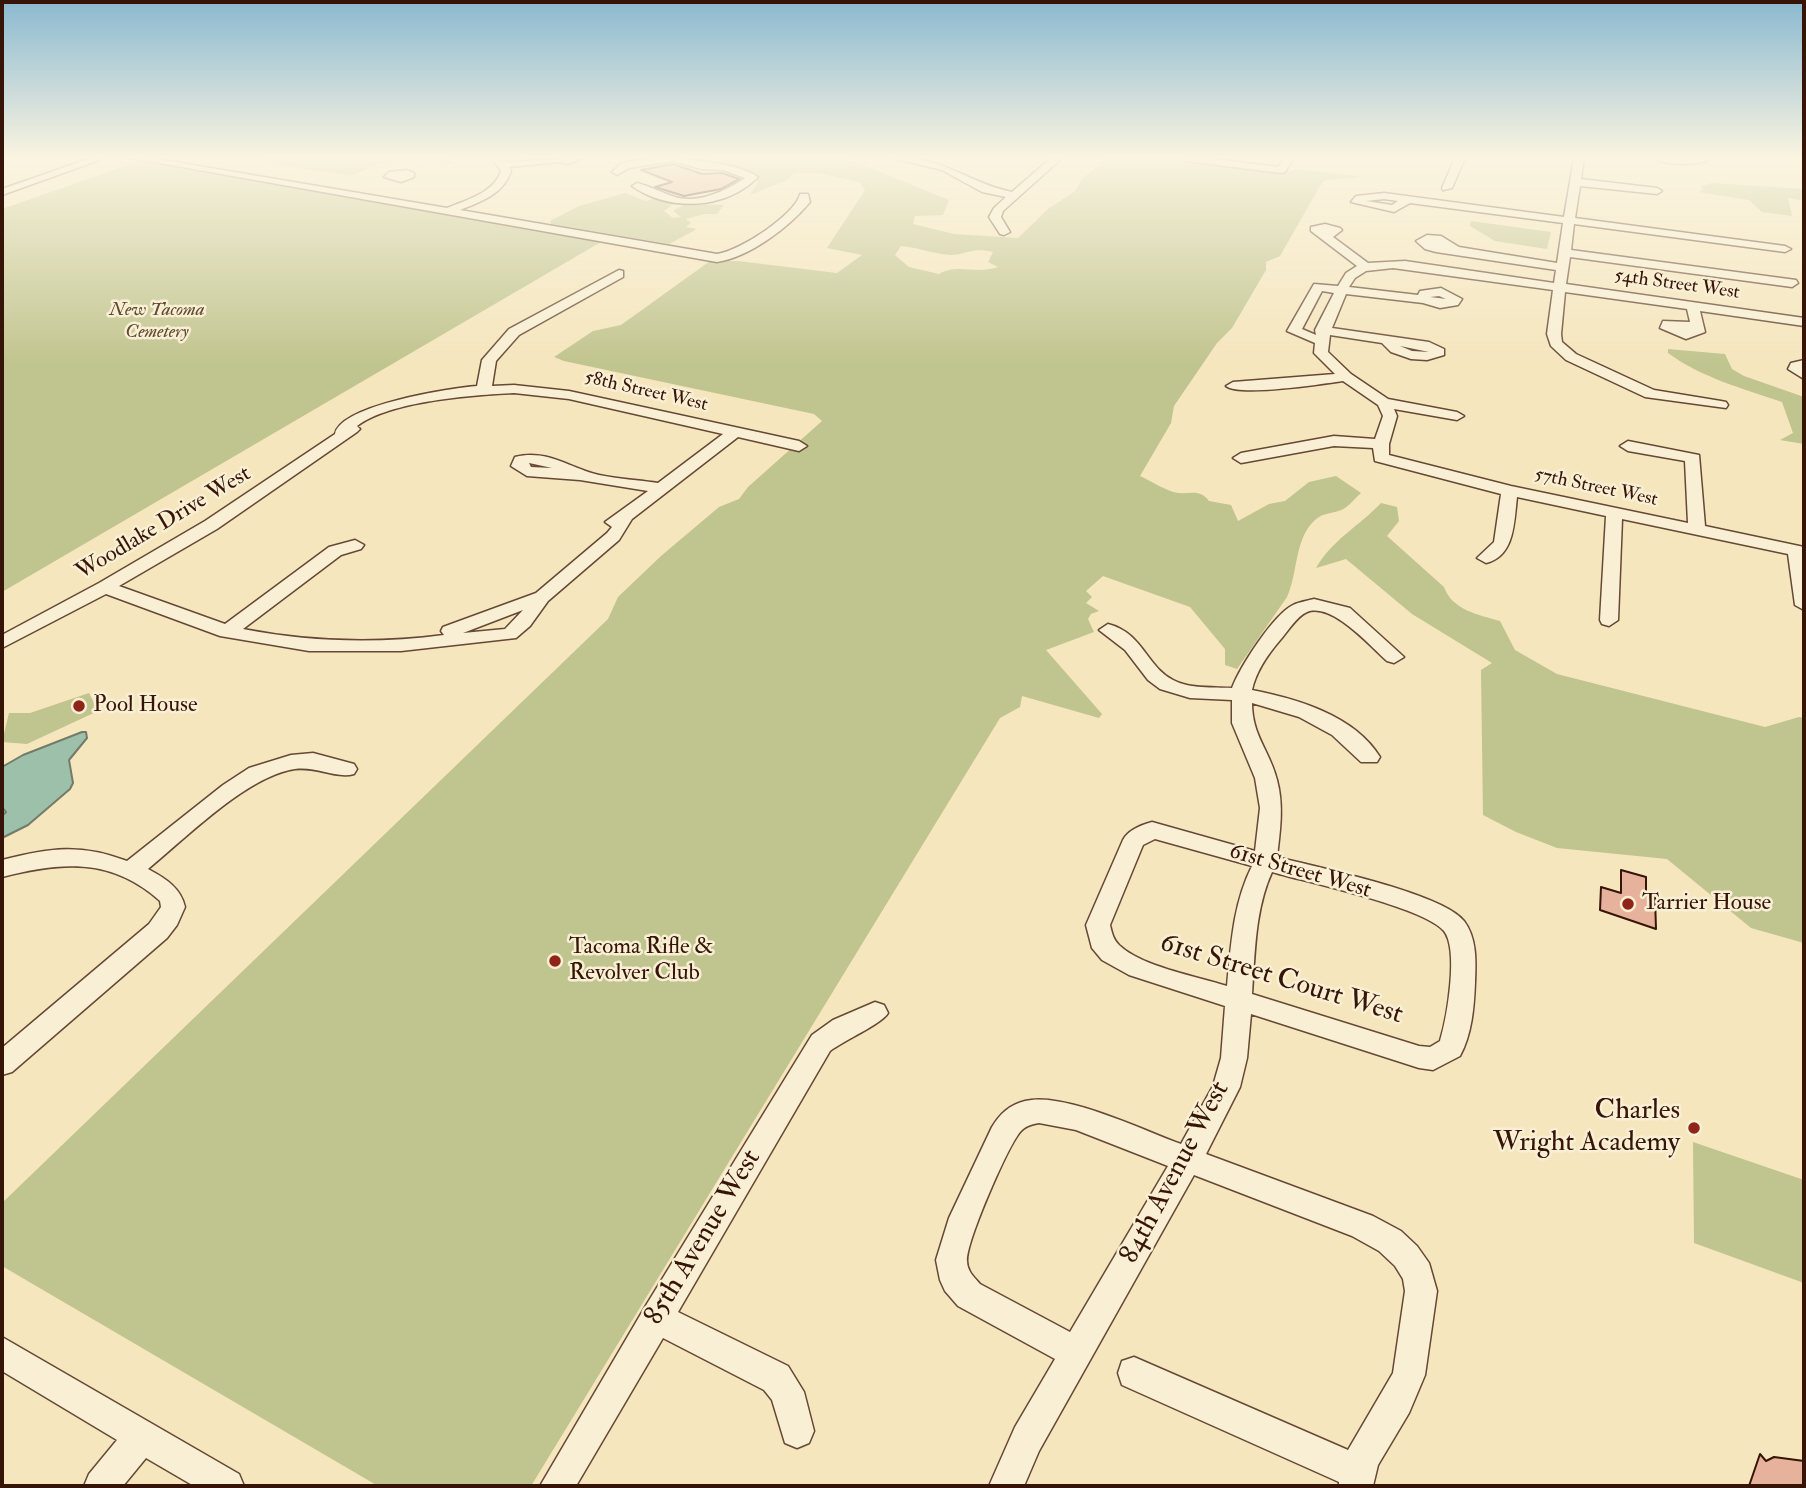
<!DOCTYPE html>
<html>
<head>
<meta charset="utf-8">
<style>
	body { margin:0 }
	#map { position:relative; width:1806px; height:1488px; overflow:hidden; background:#f5e6bd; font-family:"IM FELL Double Pica",serif }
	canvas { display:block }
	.frame { position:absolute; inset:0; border:4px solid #361407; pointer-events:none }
</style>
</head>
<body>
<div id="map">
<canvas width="1806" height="1488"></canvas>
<div class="frame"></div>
</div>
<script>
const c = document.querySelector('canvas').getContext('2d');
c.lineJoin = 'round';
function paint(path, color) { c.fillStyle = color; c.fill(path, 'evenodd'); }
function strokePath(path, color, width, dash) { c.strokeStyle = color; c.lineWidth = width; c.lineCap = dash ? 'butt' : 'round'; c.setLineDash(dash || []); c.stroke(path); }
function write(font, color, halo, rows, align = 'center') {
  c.font = font + ' "IM FELL Double Pica",serif'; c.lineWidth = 5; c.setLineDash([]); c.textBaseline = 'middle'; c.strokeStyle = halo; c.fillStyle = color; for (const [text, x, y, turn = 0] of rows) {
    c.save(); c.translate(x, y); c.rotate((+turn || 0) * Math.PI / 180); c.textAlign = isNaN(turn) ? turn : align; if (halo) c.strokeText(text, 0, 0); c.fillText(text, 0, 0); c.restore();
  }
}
paint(new Path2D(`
	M261 158H449L453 164 420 160 379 164 351 176 278 165 281 164 258 159Z
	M705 158H846L949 200 943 215 915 216 913 224 954 234 1018 238 1048 209 1075 191 1083 178 1108 158H1160L1282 173 1295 169 1363 177 1325 180 1320 186 1280 256 1266 262V270L1232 328 1217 343 1174 406 1171 423 1140 476C1151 481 1166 491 1178 493 1191 494 1200 489 1209 501L1231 505 1238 521 1269 504 1285 501 1309 482 1336 476 1361 493C1356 497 1351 504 1345 508 1336 514 1323 512 1315 520 1294 539 1298 574 1287 597L1237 669 1225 665V649L1190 607 1103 576 1086 591 1092 597 1086 603 1099 611 1091 614 1088 619 1094 632 1046 650 1102 714 1099 718 1022 696 1020 707 1000 718 531 1486H378L2 1266V1203L608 619 618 597 661 556 719 507 739 499 748 487 822 421 814 414 564 361 554 357 593 331 621 325 710 261H738L837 273 862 255 827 248 865 190 859 182 817 173H795L787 180 750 195 757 184 758 174ZM901 246C917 247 933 254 950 255 968 255 970 247 993 252L988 262 998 267C975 275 958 263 939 274L909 267 895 255Z
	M139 161 601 242 2 592V209Z
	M1712 183 1804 189V201L1788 198 1792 216 1762 212 1749 200 1698 192 1703 190 1701 186Z
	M625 193 646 201 659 197 675 203 664 211 673 218 681 217 673 211 685 204 724 205 717 214H704L686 219 691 223 686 227 697 229 669 244 551 224 550 221 579 206Z
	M1471 221 1551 232 1547 249 1495 241 1470 226Z
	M1668 349 1725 354 1732 369 1744 376 1804 397V444L1780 440 1793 433 1782 402C1744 389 1700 377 1668 353Z
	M1381 503 1397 507 1399 521 1387 536 1444 587C1452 610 1479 615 1500 621L1515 650 1557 674 1765 727 1799 717 1804 718V943L1751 928 1667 859 1557 848 1516 832 1483 815 1481 670 1492 663 1412 614 1346 559 1316 568C1332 540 1359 526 1381 503Z
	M89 693 98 711 27 744 2 742 9 713H30Z
	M1693 1142 1804 1180V1283L1694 1243Z`), '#c0c48e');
const water = new Path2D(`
	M82 732H86L87 738 69 760 73 783 70 789 28 825 2 838V816L6 812 2 807V767L23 755Z`);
paint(water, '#9dc0ab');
strokePath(water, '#747b69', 2);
const building = new Path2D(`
	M673 164 702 174 722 173 739 179 721 189 684 196 655 187 672 182 641 170Z
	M1621 870 1646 877V895L1655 898 1656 929 1600 910 1601 887 1621 893Z
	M1760 1454 1766 1461 1774 1457 1804 1461V1486H1749Z`);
paint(building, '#e6b29b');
strokePath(building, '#361407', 2);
const minor = new Path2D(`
	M91 158H105L2 195V189Z
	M131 158H152L447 208C466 200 494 193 501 171L492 158H502L505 162 583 158 568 164 560 162 509 167 511 171C504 194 480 202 460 210L717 254C740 251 796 214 800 194H808L810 202C789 227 750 257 717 262Z
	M655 158C681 158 737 162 758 177 725 210 669 212 632 186L637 183C650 186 662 193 675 197 699 204 725 191 745 178L723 170 701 169 673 161 629 168 617 175 612 172 622 163Z
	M892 158C943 155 967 183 1012 192L1051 158H1062L1003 211 1001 217 1010 232 1004 235 1000 234 989 217 994 208 1006 197 982 192 942 170Z
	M1180 158H1207L1278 167 1284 158H1294L1285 172 1281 173 1185 161Z
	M1455 158H1465L1452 188 1443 190 1442 188Z
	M1574 158H1584L1581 179 1657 188 1662 191 1657 194 1580 186 1575 218 1785 246 1791 249 1785 252 1574 224 1571 250 1796 280 1798 283 1792 287 1570 257 1566 284 1804 318V326L1700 311 1705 332 1686 339 1660 328 1663 321 1690 322 1687 309 1565 292 1561 334 1562 342 1576 354 1654 390 1721 401 1726 402 1728 405 1726 408 1645 397 1566 360 1551 346 1547 334 1553 290 1393 268 1366 271 1355 278 1349 287 1418 295 1420 291 1441 288 1462 299 1458 305 1440 308 1423 303 1346 294 1332 328 1429 342 1444 349V355L1427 360 1411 359 1391 352 1382 343 1330 335 1328 352 1351 374 1388 399 1457 412 1464 416 1457 420 1394 409 1397 416 1389 444V455L1511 486 1688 523 1685 461 1628 451 1620 446 1628 441 1699 455 1705 526 1804 547V610L1795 605 1788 554 1622 519 1618 620 1609 626 1602 624 1600 620 1606 516 1517 497C1514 522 1515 556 1486 563L1477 558 1494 542 1501 494 1375 461 1373 448 1334 446 1241 463 1233 458 1241 453 1334 436 1375 439 1383 416 1378 405 1343 381C1322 384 1239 397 1226 386L1233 382 1335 374 1314 353 1315 343 1287 331 1314 284 1338 286 1346 273 1357 266 1311 231V227L1325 224 1340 228 1342 230 1333 237 1368 263 1405 261 1554 283 1556 270 1436 252 1425 249 1416 241 1427 235 1441 236 1459 247 1557 263 1563 223 1410 203 1394 212 1351 202 1356 196 1384 193 1564 217ZM1384 199 1398 201 1392 205 1366 201ZM1322 291 1334 293 1315 330 1316 335 1302 329ZM1439 296 1446 299 1430 297ZM1400 346 1429 352 1412 351Z
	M1654 158H1713C1699 166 1668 166 1654 158Z
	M406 170 414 173V177L401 182 384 177 389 172Z
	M619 270 623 271V277L519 335 496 361 492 386 514 385 569 391 799 441 807 446 799 451 738 437 632 519 619 540 548 601 530 626 516 638 401 651H309L220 636 106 594 2 648V635L99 583 205 521 335 434C340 405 451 388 477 386L482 360 509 329ZM514 393 569 399 723 434 658 483C639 480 618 479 599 475 569 468 548 449 515 457L511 466 527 476 580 480 648 491 605 522 612 527 607 533 536 593 443 627 441 631 444 635C376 644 310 642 243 629L341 555 361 549 364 545 355 540 329 547 225 624 119 586 217 529 357 432 360 429 357 426C390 401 473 395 514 393ZM529 463 552 468 531 467ZM523 610 505 629 463 633Z
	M1804 360V379L1788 369 1791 363Z
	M1314 599 1350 608 1404 657 1394 663 1387 661C1370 646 1332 602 1307 612 1297 616 1288 631 1281 639 1268 654 1256 671 1252 690 1297 699 1354 715 1380 757L1377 762H1361L1332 735 1299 717 1252 703C1252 736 1270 751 1277 780 1284 806 1280 831 1277 857 1316 867 1442 893 1464 921 1477 938 1476 962 1475 983 1474 1007 1472 1034 1460 1056L1433 1070 1419 1068 1251 1014 1247 1058 1240 1087 1206 1154 1373 1216 1401 1231 1417 1246 1429 1263 1437 1291 1425 1375 1409 1413 1378 1465 1373 1486H1339V1482L1122 1385 1118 1373 1122 1361 1134 1357 1348 1450 1393 1373 1405 1291 1403 1279 1395 1266 1379 1251 1352 1236 1194 1175 1039 1451 1024 1486H989L1015 1427 1055 1359 958 1306 945 1291 940 1280 936 1260 949 1218 992 1127C1000 1114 1009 1105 1025 1101 1062 1091 1143 1130 1181 1144L1213 1086 1221 1058 1225 1006 1129 975 1102 960 1092 948 1086 925 1123 840C1128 830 1141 825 1152 822L1255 851 1260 808 1255 778 1232 723V700L1190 698 1160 689 1148 680 1125 650 1099 630 1108 624C1143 633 1146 666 1173 680 1190 689 1213 687 1232 688 1240 667 1273 615 1293 605 1299 602 1307 601 1314 599ZM1155 839 1252 866C1233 904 1231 945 1227 986 1196 976 1142 967 1119 945 1113 939 1112 933 1110 925L1143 845ZM1272 872C1306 882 1424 907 1444 931 1459 950 1447 1018 1440 1041L1430 1047 1419 1046 1252 994C1255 953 1255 909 1272 872ZM1039 1123 1076 1130 1168 1166 1070 1332 980 1284C974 1277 967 1271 967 1261 966 1242 1007 1148 1020 1132 1025 1126 1032 1124 1039 1123Z
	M313 753 354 764 357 769 354 774C336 779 316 766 295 769 247 776 186 838 148 869 165 878 181 888 185 907L177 925 167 938 12 1072 2 1075V1048L149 924 161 907 160 901C111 857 61 862 2 877V860C49 848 80 843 127 861L223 785 249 768 291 755Z
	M875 1002 884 1005 888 1013C883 1023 843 1041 830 1051L678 1312 788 1366 804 1392 814 1431 809 1443 797 1448 785 1443 772 1400 764 1390 663 1338 576 1486H540L645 1307 812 1035 833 1020Z
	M2 1337 239 1474 244 1486H194L146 1458 123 1486H84L89 1474 117 1440 2 1371Z`);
strokePath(minor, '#664834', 3);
paint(minor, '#f8efd4');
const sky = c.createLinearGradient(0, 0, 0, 366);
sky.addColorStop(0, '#8ab9d0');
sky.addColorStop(0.43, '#faf4e1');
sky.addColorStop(1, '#faf4e100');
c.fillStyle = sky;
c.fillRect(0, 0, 1806, 366);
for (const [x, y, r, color] of [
	[79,706,7,"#8f2418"],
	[1628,904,7,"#8f2418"],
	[555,961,7,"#8f2418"],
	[1694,1128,7,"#8f2418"]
]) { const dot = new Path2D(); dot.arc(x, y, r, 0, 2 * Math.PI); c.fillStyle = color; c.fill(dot); strokePath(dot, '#f8efd4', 2.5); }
write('19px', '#361407', '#f8efd4', [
	["54th Street West",1677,285,8],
	["58th Street West",646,392,13],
	["57th Street West",1596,488,12]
]);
write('italic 19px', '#5f4930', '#f8efd4', [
	["New Tacoma",157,311],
	["Cemetery",157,333]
]);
write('23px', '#361407', '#f8efd4', [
	["Woodlake Drive West",164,524,-31],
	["61st Street West",1300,872,16]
]);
write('23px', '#361407', '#f8efd4', [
	["Pool House",93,706],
	["Tarrier House",1642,904],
	["Tacoma Rifle &",569,948],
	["Revolver Club",569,974]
], 'left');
write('28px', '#361407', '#f8efd4', [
	["61st Street Court West",1281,980,17],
	["84th Avenue West",1176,1173,-62],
	["85th Avenue West",704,1238,-59]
]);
write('28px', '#361407', '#f8efd4', [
	["Charles",1680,1112],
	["Wright Academy",1680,1144]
], 'right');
</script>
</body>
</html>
